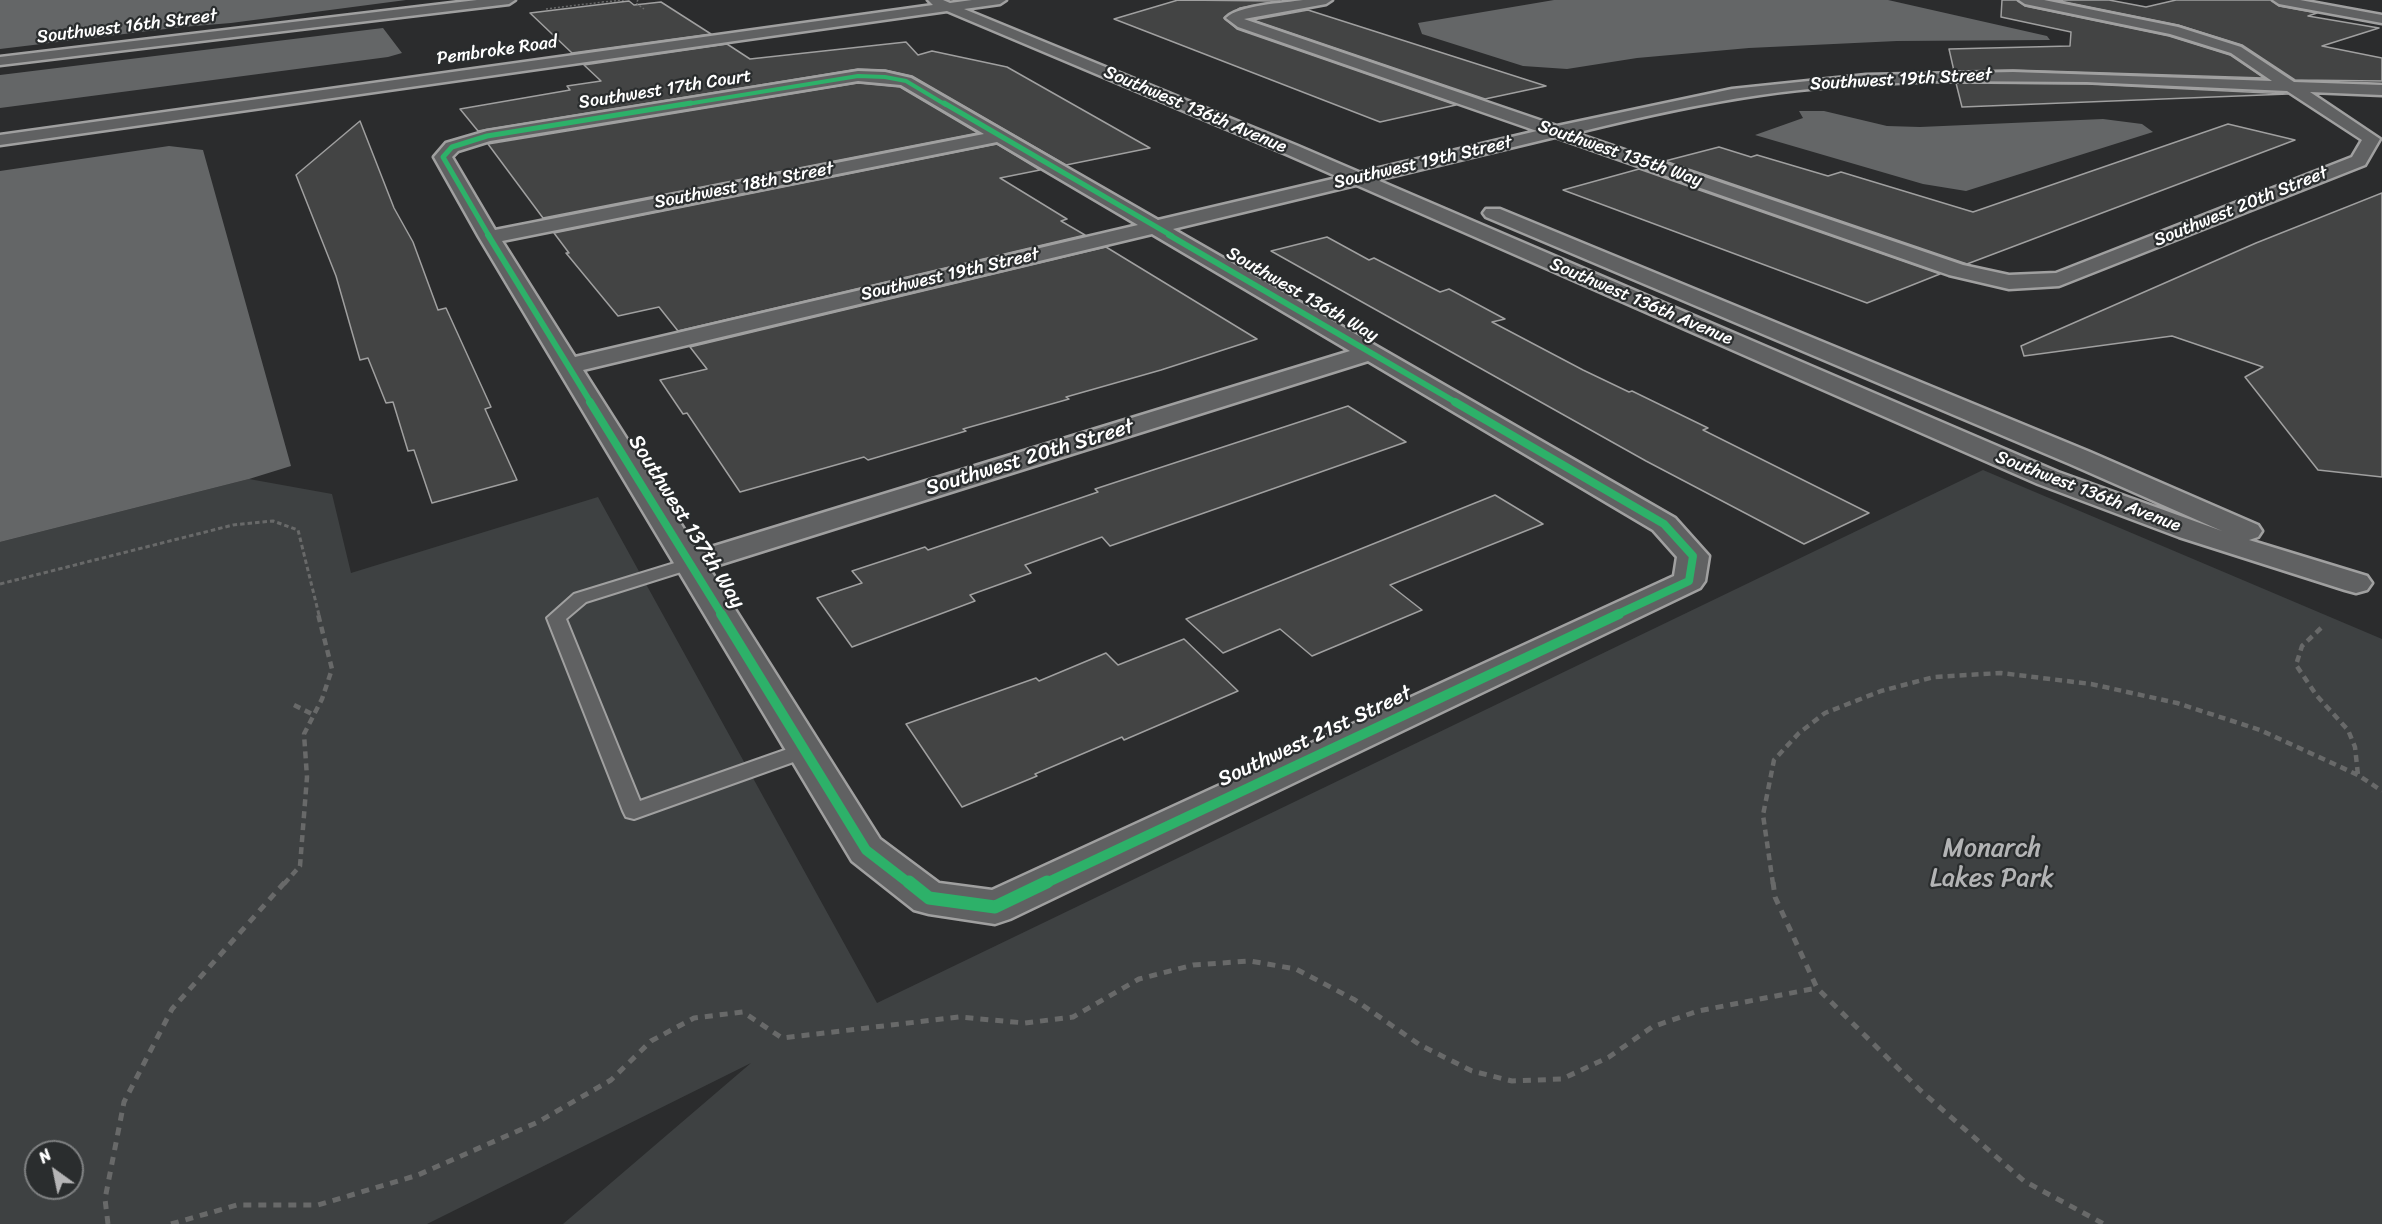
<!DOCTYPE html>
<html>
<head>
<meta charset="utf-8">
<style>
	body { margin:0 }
	#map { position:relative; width:2382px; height:1224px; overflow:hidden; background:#2b2c2d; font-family:Sriracha,sans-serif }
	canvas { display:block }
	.north { position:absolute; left:24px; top:1140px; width:60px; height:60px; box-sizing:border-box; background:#2a2d2e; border:2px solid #7f8182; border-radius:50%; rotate:327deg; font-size:16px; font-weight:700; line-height:24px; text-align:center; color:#fff }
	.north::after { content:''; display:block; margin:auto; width:21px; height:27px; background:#b5b5b6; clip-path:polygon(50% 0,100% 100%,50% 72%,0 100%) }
</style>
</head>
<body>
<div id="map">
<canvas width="2382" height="1224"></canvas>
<div class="north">N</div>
</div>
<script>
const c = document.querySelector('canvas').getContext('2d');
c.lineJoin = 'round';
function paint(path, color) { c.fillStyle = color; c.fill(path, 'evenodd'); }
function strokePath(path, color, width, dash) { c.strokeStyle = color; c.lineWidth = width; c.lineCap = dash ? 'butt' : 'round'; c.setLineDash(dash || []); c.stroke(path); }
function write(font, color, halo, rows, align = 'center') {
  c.font = font + ' Sriracha,sans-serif'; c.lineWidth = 4.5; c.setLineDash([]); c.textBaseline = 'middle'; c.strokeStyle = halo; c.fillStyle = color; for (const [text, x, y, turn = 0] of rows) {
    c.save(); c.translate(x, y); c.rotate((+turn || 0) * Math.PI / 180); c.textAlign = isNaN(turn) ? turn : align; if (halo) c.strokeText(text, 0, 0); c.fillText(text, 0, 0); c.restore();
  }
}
paint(new Path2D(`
	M1983 470 2382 639V1224H563L751 1063 427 1224H0V542L249 479 332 494 351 573 598 497 877 1003ZM36 1152H72V1188H36Z`), '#3e4142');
paint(new Path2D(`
	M0 0H406L231 23 182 27 0 49Z
	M1554 0H1888L2047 36 2050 40 1897 41 1749 48 1637 58 1567 69 1523 66 1422 34 1418 23Z
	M383 28 402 53 388 57 0 108V75Z
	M1799 111H1824L1887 126 1920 127 2103 119 2142 124 2153 132 1966 191 1923 184 1755 135 1803 118Z
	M169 146 203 150 291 466 249 479 0 542V171Z`), '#646667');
const building = new Path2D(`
	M1178 0 1280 1 1240 8 1224 18 1237 29 1456 105 1380 122 1114 19Z
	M2002 0H2017L2025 6 2169 36 2230 55 2264 78 2013 70 1954 71 1949 49 2070 46 2071 32 2001 17Z
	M2055 0H2109L2146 7 2176 0H2271L2279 6 2317 13 2308 16 2379 28 2322 46 2382 58V81L2295 80 2242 45 2178 25Z
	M629 1 634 5 661 2 711 34 572 53 530 13Z
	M1308 10 1546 86 1485 99 1253 20Z
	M906 42 918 55 932 51 1007 67 1150 148 1066 165 912 76 885 70 858 69 478 131 460 109 570 90 567 86 601 81 584 65 727 44 750 59Z
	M858 83 900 87 978 133 543 218 488 144Z
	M1956 83 2087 84 2288 94 1962 107Z
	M360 121 394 208 413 242 438 310 446 308 491 407 485 409 517 480 432 503 414 450 408 451 393 402 386 403 368 358 360 360 336 276 296 175Z
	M2228 124 2295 140 1967 264 1665 161 1719 147 1751 157 1757 155 1828 176 1841 172 1973 212Z
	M997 144 1040 170 1000 178 1067 219 1061 221 1085 235 678 331 659 307 618 316 566 253H569L554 233Z
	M1639 169 1940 274 1867 303 1563 190Z
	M2382 193V477L2318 470 2245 377 2263 367 2172 336 2024 356 2021 346 2256 243Z
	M1327 237 1369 260 1374 258 1440 292 1449 289 1505 319 1492 322 1583 370 1629 392 1632 391 1708 428 1703 430 1869 513 1804 544 1646 461 1271 251Z
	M1106 247 1257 339 1161 370 1066 397 1069 399 963 429 966 431 868 460 864 457 740 492 687 413 683 414 660 380 707 369 690 347Z
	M1348 406 1406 442 1110 546 1102 537 1025 565 1031 573 970 595 975 601 852 647 817 598 862 583 852 571 925 547 928 550 1098 492 1095 489Z
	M1495 495 1543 524 1390 585 1422 610 1312 656 1280 629 1223 653 1186 619Z
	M1184 639 1238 691 1124 740 1122 737 1035 774 1037 776 962 807 906 724 1036 678 1039 681 1106 653 1118 665Z`);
paint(building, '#434444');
strokePath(building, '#a0a0a0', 1.5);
const lane = new Path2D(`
	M691 558 697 559 700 563 697 567 586 602 566 619 640 801 799 745 806 743 813 745 816 750 813 755 634 819 626 817 623 811 547 618 574 594Z`);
const street = new Path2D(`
	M477 0H515L509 4 0 65V57Z
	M1303 0H1332L1326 4 1244 19 1557 126 1732 89 1866 75 2013 72 2272 81 2231 53 2170 34 2025 4 2019 0H2044L2178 27 2241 47 2294 82 2382 85V95L2310 92 2380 139 2365 165 2059 286 2009 289 1949 275 1555 137 1173 229 1675 518 1709 556 1705 581 1700 588 1010 919 995 924 929 914 914 910 852 861 479 237 434 157 446 143 487 131 858 71 885 72 911 78 1158 220 1537 131 1238 27 1226 18C1239 5 1284 3 1303 0ZM858 81 901 85 984 134 495 230 452 157 458 151 490 141ZM1939 81 2087 82 2287 91 2362 140 2352 157 2056 273 2009 275 1963 265 1575 133C1636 118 1697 104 1760 95 1819 86 1879 84 1939 81ZM997 142 1138 225 575 357 502 241ZM1152 234 1350 351 698 551 583 370ZM1368 361 1653 530 1677 557 1674 576 992 890 939 883 880 839 709 568Z
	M2273 0H2300L2382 15V23L2279 4Z`);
const secondary = new Path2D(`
	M928 0H943L950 3 972 0H1006L1000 4 964 9 1298 146 2058 472 2222 531 2070 464 1486 217 1483 213 1486 209H1500L2090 452 2258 525 2262 531 2258 537 2249 540 2367 576 2372 583 2367 590 2356 593 2345 590 2179 537 2038 484 1286 154 947 11 0 145V135L933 5Z`);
strokePath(lane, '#a0a0a0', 4);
strokePath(street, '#a0a0a0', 5);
strokePath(secondary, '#a0a0a0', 5);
strokePath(new Path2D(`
	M638 0 636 3 644 9
	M602 2 625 0
	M546 9 603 2`), '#686969', 1.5, [2, 2]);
strokePath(new Path2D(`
	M0 584 233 525 273 521 298 530 319 615`), '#686969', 3, [4.5, 3]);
strokePath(new Path2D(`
	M2321 628 2302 646 2296 665 2317 696 2348 730 2355 747 2358 775
	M294 705 314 715
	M284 884 300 866 307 777 304 734 322 699 332 669 318 614
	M1773 884 1763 815 1774 760 1799 733 1825 713 1881 691 1934 677 2001 673 2091 684 2177 703 2260 730 2358 775 2382 791`), '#686969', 4.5, [7, 5]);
strokePath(new Path2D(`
	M1773 882 1775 897 1817 988 1920 1090 2024 1181 2104 1224
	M108 1224 105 1199 124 1102 172 1009 285 882
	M171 1224 237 1205H318L418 1175 538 1122 611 1080 651 1041 694 1018 743 1012 782 1038 959 1017 1025 1023 1073 1017 1139 979 1193 965 1250 961 1296 969 1355 1000 1420 1045 1472 1071 1512 1081 1562 1079 1609 1057 1652 1027 1698 1011 1817 988`), '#686969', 5, [8, 7]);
paint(lane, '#606162');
paint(street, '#606162');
paint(secondary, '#606162');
strokePath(new Path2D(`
	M681 105 858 76 885 77 906 81 946 105`), '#2db169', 4);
strokePath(new Path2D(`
	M944 103 1172 236
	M489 236 443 157 452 147 487 136 691 103`), '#2db169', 5);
strokePath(new Path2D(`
	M488 235 591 403
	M1169 235 1457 403`), '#2db169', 6);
strokePath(new Path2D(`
	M590 402 722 615
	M1455 402 1664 524 1693 556 1689 581 1616 615`), '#2db169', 8);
strokePath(new Path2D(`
	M721 614 866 850 910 884
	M1044 884 1619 614`), '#2db169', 10);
strokePath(new Path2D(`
	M909 882 929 898 995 907 1047 882`), '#2db169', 13);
write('18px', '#fff', '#2a2d2e', [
	["Southwest 16th Street",127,27,-7],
	["Pembroke Road",497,51,-8],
	["Southwest 19th Street",1901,80,-3],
	["Southwest 17th Court",665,90,-9],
	["Southwest 136th Avenue",1195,110,23],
	["Southwest 135th Way",1620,154,19],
	["Southwest 19th Street",1423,163,-13],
	["Southwest 18th Street",744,186,-11],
	["Southwest 20th Street",2241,207,-22],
	["Southwest 19th Street",950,275,-13],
	["Southwest 136th Way",1302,295,30],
	["Southwest 136th Avenue",1641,302,23],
	["Southwest 136th Avenue",2088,492,21]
]);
write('21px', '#fff', '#2a2d2e', [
	["Southwest 20th Street",1030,458,-17],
	["Southwest 137th Way",686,522,58],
	["Southwest 21st Street",1315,737,-25]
]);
write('26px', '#b3b4b5', '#2a2d2e', [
	["Monarch",1992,849],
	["Lakes Park",1992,879]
]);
</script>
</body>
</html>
